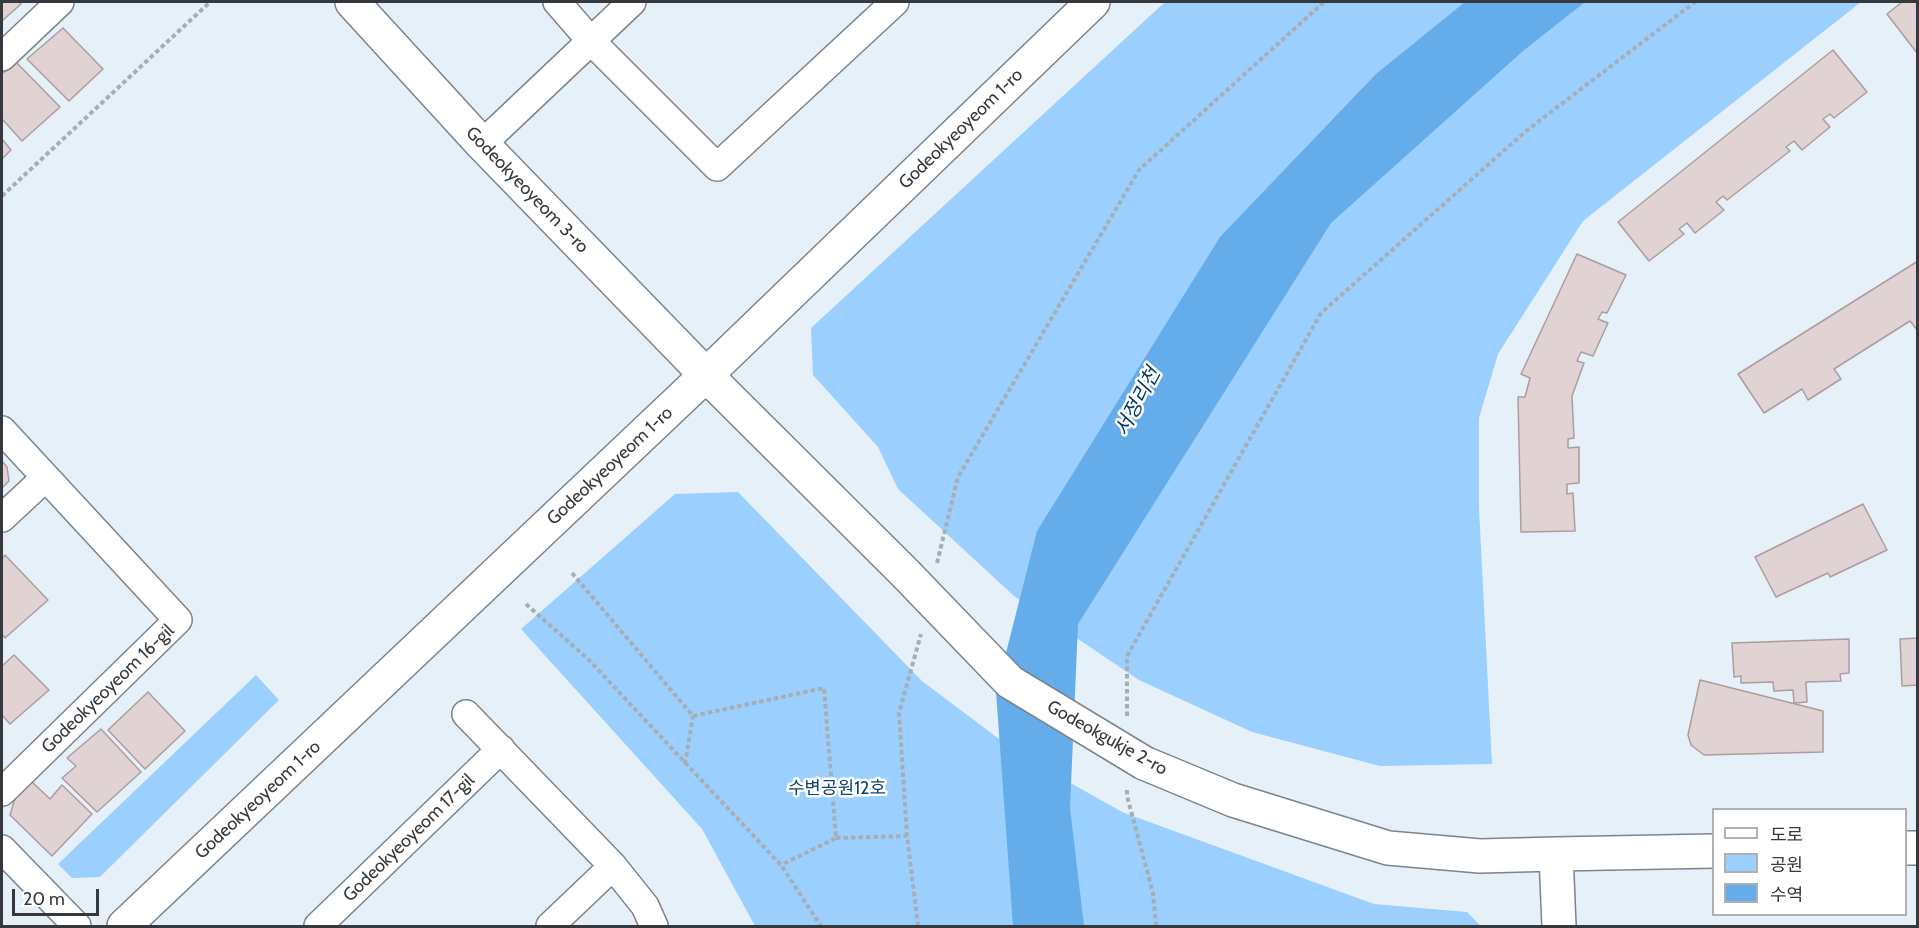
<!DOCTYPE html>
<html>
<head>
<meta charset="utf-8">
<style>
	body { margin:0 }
	#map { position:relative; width:1919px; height:928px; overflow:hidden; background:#e6f0f9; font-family:Cabin,"Noto Sans KR",sans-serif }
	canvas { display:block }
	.frame { position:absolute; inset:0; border:3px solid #35393d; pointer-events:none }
	.legend { position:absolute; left:1712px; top:808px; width:195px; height:108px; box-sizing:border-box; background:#fff; border:2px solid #aeb0b1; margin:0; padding:8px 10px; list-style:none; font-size:18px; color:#35393d }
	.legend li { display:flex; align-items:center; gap:12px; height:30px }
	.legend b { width:30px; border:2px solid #aeb0b1 }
	.scale { position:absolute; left:12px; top:889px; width:87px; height:27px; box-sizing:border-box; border:3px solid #35393d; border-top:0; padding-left:8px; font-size:18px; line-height:21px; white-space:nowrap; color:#35393d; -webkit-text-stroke:4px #fff; paint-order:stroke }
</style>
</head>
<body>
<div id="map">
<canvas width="1919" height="928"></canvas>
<div class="frame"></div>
<ul class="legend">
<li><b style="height:8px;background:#fff"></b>도로</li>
<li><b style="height:16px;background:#9bcffd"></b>공원</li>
<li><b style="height:16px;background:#65acea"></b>수역</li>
</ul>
<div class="scale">20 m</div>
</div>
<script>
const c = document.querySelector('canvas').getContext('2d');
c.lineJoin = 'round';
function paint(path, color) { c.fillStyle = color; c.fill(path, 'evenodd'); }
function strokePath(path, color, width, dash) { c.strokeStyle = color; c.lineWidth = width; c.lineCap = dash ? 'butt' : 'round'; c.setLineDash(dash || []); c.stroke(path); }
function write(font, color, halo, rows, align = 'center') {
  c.font = font + ' Cabin,"Noto Sans KR",sans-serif'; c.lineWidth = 5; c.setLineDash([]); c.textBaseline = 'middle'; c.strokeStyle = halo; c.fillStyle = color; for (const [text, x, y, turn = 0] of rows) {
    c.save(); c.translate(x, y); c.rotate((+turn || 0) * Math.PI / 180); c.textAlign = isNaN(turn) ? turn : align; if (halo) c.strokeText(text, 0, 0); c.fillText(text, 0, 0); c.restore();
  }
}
paint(new Path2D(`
	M1165 2H1861L1583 221 1498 354 1479 418V509L1492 764 1380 766 1252 732 1139 680 1014 596 898 489 878 447 813 375 811 328Z
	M738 492 922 681 1019 754 1122 812 1374 904 1467 912 1481 926H755L702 829 521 629 675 494Z
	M256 675 279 700 100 877 72 878 58 864Z`), '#9bcffd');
paint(new Path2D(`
	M1465 2H1585L1523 51 1331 223 1078 624 1070 808 1084 926H1013L996 692 1037 531 1220 237 1376 74Z`), '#65acea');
const building = new Path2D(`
	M2 2H19L21 4 2 21Z
	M1902 2H1918L1917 53 1887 14Z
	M63 28 103 69 69 101 27 59Z
	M1833 50 1867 92 1834 118 1830 114 1823 119 1830 127 1802 150 1794 141 1786 147 1790 151 1727 200 1723 196 1716 202 1724 210 1695 233 1687 223 1679 229 1684 234 1649 261 1618 222Z
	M16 62 60 107 22 141 2 119V74Z
	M2 139 11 150 2 159Z
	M1577 254 1626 275 1607 313 1602 312 1598 319 1608 323 1593 356 1581 352 1577 361 1584 363 1572 396 1574 438 1568 439V448L1579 447V483L1567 484V494L1573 493 1575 531 1521 532 1518 397H1525L1530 378 1521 374Z
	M1918 261V331L1910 321 1834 369 1841 379 1808 400 1802 389 1764 413 1738 374Z
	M2 461 7 467 9 481 2 488Z
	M1863 504 1887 550 1830 577 1828 573 1776 597 1755 557Z
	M5 555 48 600 5 638 2 634V559Z
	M1918 638V685L1902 686 1900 639Z
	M1849 639V673L1840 674 1841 681 1806 682 1807 702 1794 703 1793 690 1774 691 1773 682 1741 683V676L1734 677 1732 643Z
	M14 655 49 690 10 724 2 715V666Z
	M1700 680 1823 711V752L1704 755 1691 745 1688 735Z
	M148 692 185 731 145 769 108 730Z
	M101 729 141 772 97 812 62 778 76 766 67 758Z
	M31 781 50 799 62 785 92 814 52 856 10 815 16 795Z`);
paint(building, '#e1d2d4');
strokePath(building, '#ab9d9f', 1.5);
const minor = new Path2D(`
	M557 2 591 41 717 167 895 2
	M2 57 60 2
	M482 144 632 2
	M2 430 178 620 2 792
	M2 518 45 478
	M466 714 613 866 645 906 654 926
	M2 849 77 926
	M318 926 501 749
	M550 926 613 866`);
const tertiary = new Path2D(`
	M352 2 482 144 706 375 906 574
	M1144 763 1233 800 1388 848 1480 856 1556 854 1559 926
	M1906 848H1918
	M1556 854 1714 851
	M124 926 706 375 1093 2`);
strokePath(minor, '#7b848d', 30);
strokePath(tertiary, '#7b848d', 36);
strokePath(new Path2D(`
	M2 196 210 2
	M937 563 958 477 1139 170 1324 2
	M572 573 693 716 824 688 836 838 781 865
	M526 604 588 659 781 865 821 926
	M1127 716V656L1321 313 1526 131 1695 2
	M685 764 693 716
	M1127 790V796L1153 893 1156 926
	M836 838 907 836
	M918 926 907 836 899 713 921 634`), '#a6aeb5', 4, [4.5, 3]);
strokePath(minor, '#fff', 27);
strokePath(tertiary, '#fff', 33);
const tertiaryBridge = new Path2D(`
	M906 574 1010 682 1144 763`);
strokePath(tertiaryBridge, '#7b848d', 36, []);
strokePath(tertiaryBridge, '#fff', 33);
write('18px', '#35393d', '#fff', [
	["Godeokyeoyeom 1-ro",961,129,-44],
	["Godeokyeoyeom 3-ro",527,190,46],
	["Godeokyeoyeom 1-ro",610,466,-43],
	["Godeokyeoyeom 16-gil",108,689,-44],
	["Godeokgukje 2-ro",1107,738,29],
	["Godeokyeoyeom 1-ro",258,800,-43],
	["Godeokyeoyeom 17-gil",409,838,-44]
]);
write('18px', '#0e436c', '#fff', [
	["수변공원12호",837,789]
]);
write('italic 20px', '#003860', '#fff', [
	["서정리천",1138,402,-62]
]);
</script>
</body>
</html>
